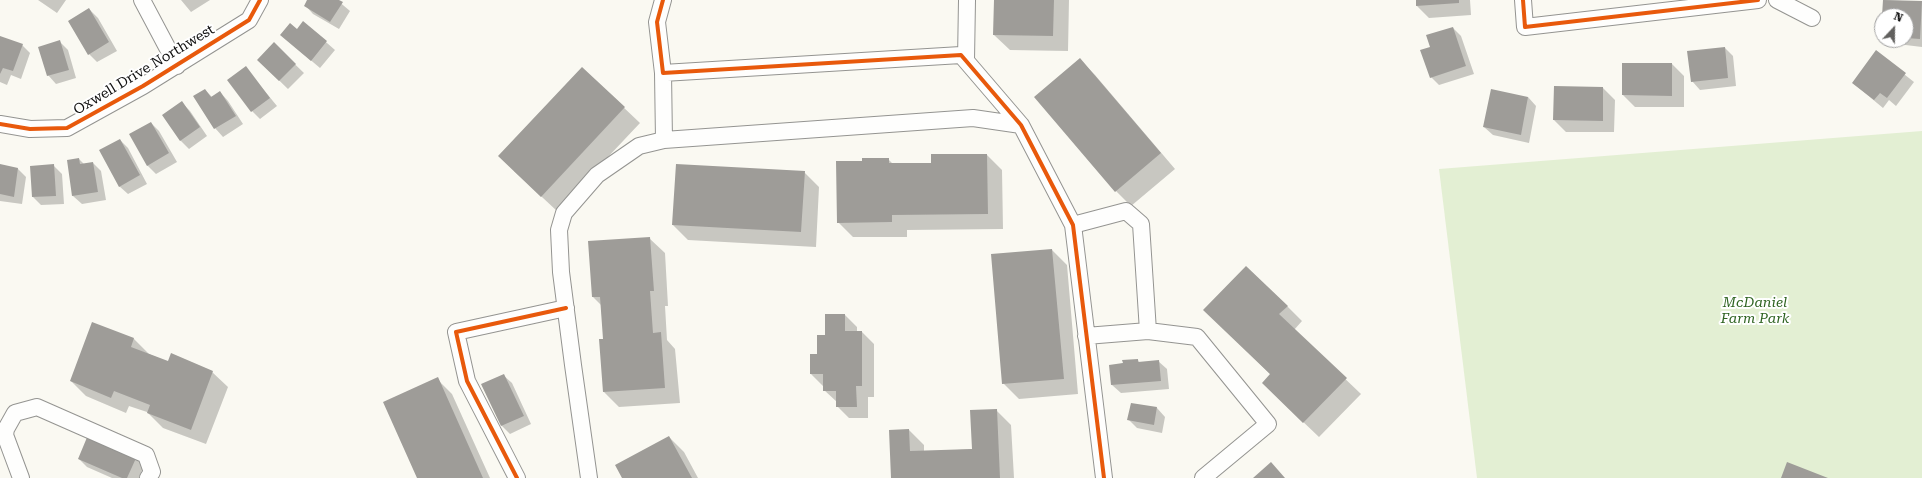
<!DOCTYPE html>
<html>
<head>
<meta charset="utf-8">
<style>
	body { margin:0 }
	#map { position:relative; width:1922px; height:478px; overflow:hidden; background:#faf9f2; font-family:"Roboto Serif",serif }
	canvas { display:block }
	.north { position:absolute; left:1874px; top:8px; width:40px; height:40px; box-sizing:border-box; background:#fff; border:1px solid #9f9f9f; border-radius:50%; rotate:22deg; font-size:11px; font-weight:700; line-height:16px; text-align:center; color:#0e0e0e }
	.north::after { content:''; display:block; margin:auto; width:14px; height:18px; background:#61605e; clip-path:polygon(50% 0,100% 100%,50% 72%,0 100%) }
</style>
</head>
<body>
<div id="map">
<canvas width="1922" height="478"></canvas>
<div class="north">N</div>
</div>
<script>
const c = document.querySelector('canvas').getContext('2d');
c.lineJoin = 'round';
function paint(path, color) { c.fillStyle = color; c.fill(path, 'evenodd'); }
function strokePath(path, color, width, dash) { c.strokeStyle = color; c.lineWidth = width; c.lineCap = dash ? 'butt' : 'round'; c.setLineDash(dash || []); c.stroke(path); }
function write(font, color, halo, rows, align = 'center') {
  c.font = font + ' "Roboto Serif",serif'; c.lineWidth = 4; c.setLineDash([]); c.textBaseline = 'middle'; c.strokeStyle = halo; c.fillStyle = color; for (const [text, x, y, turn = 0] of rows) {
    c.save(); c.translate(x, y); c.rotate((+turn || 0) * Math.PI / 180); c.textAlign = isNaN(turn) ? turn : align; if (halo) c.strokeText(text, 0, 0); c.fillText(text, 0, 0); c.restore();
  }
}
paint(new Path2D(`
	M1922 131V478H1477L1439 169Z`), '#e3efd3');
paint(new Path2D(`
	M38 0H66L57 13Z
	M181 0H210L191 12Z
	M309 0H337L350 11 339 29 313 14 305 5Z
	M995 0H1069L1068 51 1010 50 994 35Z
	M1417 0H1470L1471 15 1429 18 1417 6Z
	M1884 0 1922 2V47L1889 43 1886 40H1906V16H1883Z
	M89 9 98 18 117 51 97 62 89 54Z
	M1882 21V36L1881 34Z
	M303 22 335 50 320 68 281 35 297 30Z
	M1453 28 1461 36 1474 74 1439 85 1431 77V47Z
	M0 37 22 45 30 53 21 79 11 75 7 85 0 82Z
	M60 42 68 50 76 78 56 84 48 75Z
	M274 44 304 73 288 89 258 60Z
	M1725 48 1733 56 1736 86 1700 90 1692 81Z
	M1876 52 1914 82 1896 106 1889 100 1883 108 1853 83Z
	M1080 60 1095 75 1175 169 1131 206 1116 191 1036 97Z
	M1672 64 1684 76V107H1635L1623 95Z
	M245 67 277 106 260 119 252 111Z
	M582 68 640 123 557 211 514 171Z
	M1603 88 1615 100 1614 132H1566L1554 120Z
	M205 90 212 97 220 92 228 101 243 124 223 137 215 128Z
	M1528 97 1536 106 1529 143 1493 135 1484 127Z
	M182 103 190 111 207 136 189 149 181 141 163 115Z
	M151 123 159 131 177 162 156 174 147 165Z
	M120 140 128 148 147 184 128 194 119 186Z
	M987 155 1002 170 1003 229 907 230V237H853L838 222 863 162 888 159 893 164H932Z
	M79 159 84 164 93 163 101 171 106 200 82 204 73 196Z
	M0 165 18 169 26 177 22 204 0 201Z
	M53 165 62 174 64 204 41 205 33 197Z
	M804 172 819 187 816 247 688 240 673 225Z
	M649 238 665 253 668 306H665L667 340 675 349 680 403 619 407 604 392V340L601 305 593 297 589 242Z
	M1052 250 1067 265 1078 394 1019 399 1003 383 992 255Z
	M1287 306 1302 321 1294 330 1361 394 1319 437 1278 398 1271 375 1220 325Z
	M845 315 857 327V332H862L874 344V397H868V418H849L837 406V402L824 390V387L811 374V355H818L826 336Z
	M93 324 134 339 149 354 168 362 212 372 228 387 206 444 163 428 147 412 129 406 126 413 86 396 71 381Z
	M1138 360 1140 363 1158 361 1167 369 1169 389 1121 393 1112 385 1111 366Z
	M503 375 512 383 531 424 510 434 502 426 482 385Z
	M437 379 452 394 490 478H418Z
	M1131 404 1157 408 1165 417 1162 433 1137 428 1129 420Z
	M996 410 1011 425 1014 478H892L909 430 924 445V452L973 449Z
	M669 437 684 452 698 478H623Z
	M136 457 144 465 139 478H112L87 467 79 459Z`), '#0003');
paint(new Path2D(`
	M307 0H339L343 2 330 22 304 6Z
	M994 0H1054L1053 36 993 35Z
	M1416 0H1459V3L1416 6Z
	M1883 0 1922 1 1920 39 1906 38V16H1882Z
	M89 8 109 42 88 55 68 21Z
	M303 21 327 41 311 61 280 35 290 23 297 29Z
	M1453 27 1466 66 1430 78 1420 50 1430 47 1426 35Z
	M0 36 23 44 13 71 3 68 0 74Z
	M60 40 69 70 47 76 38 47Z
	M274 42 296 64 279 81 257 60Z
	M1725 47 1728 78 1691 82 1687 51Z
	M1876 50 1906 73 1887 98 1880 93 1874 100 1852 83Z
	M1080 58 1161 153 1115 192 1034 97Z
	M1622 63H1672V96L1622 95Z
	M246 66 270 98 251 112 227 80Z
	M582 67 625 107 541 197 498 156Z
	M1554 86 1603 87V121L1553 120Z
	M205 89 211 97 220 91 236 116 214 129 193 96Z
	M1491 89 1528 97 1521 135 1483 127Z
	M182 101 200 127 180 141 162 115Z
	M151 122 169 153 147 166 129 134Z
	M120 139 140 175 119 187 99 150Z
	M931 154H987L988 214 892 215V222L837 223 836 161H862V158H889V163H931Z
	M79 158 80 164 93 162 98 192 72 196 67 160Z
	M0 164 18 168 14 197 0 194Z
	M54 164 56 196 32 197 30 166Z
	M676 164 805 171 801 232 672 225Z
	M650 237 654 291H650L653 333 661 332 665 388 603 392 599 339H603L600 297H592L588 241Z
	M1052 249 1064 379 1002 384 991 254Z
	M1246 266 1288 306 1279 314 1347 378 1303 423 1262 383 1270 374 1203 310Z
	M825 314H845V331H862V386H856L857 407H836V391H823V374H810V354H817V335H825Z
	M92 322 134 338 131 347 168 361 171 353 213 371 191 430 147 413 150 405 114 391 111 398 70 381Z
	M1138 359V362L1159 360 1161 381 1111 385 1109 365 1123 363 1122 360Z
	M504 374 524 416 501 426 481 384Z
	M438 377 483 478H417L383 402Z
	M1131 403 1157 407 1154 425 1127 420Z
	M997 409 1000 478H891L889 430 909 429 910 451 972 449 970 410Z
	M88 435 137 456 127 478H122L78 459Z
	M669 436 692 478H622L615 465Z
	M1271 462 1285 478H1253Z
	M1787 462 1828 478H1781Z`), '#9e9c98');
const street = new Path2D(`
	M142 0 177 66
	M663 0 657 22 663 73 961 55 1021 125 1073 225 1104 478
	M1523 0 1525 27 1758 0
	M1777 0 1812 18
	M966 60 967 0
	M663 73 664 140
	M0 124 30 129 67 128 143 86 249 20 260 0
	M1073 225 1126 211 1141 224 1148 331 1086 336
	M1148 331 1197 337 1268 424 1203 478
	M21 478 5 435 6 429 15 413 37 407 146 455 152 472 148 478
	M517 478 467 381 456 332 566 308
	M589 478 573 365 561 272 559 230 564 213 597 175 639 146 664 140 973 118 1021 125`);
strokePath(street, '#949491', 18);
strokePath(street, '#fefefd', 16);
strokePath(new Path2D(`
	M663 0 657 22 663 73 961 55 1021 125 1073 225 1104 478
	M1523 0 1525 27 1758 0
	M0 124 30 129 67 128 143 86 249 20 260 0
	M517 478 467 381 456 332 566 308`), '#e8590c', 4);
write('14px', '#0e0e0e', '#fff', [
	["Oxwell Drive Northwest",144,70,-31]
]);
write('italic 14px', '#2e6321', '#fff', [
	["McDaniel",1755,303],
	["Farm Park",1755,319]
]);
</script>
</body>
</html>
